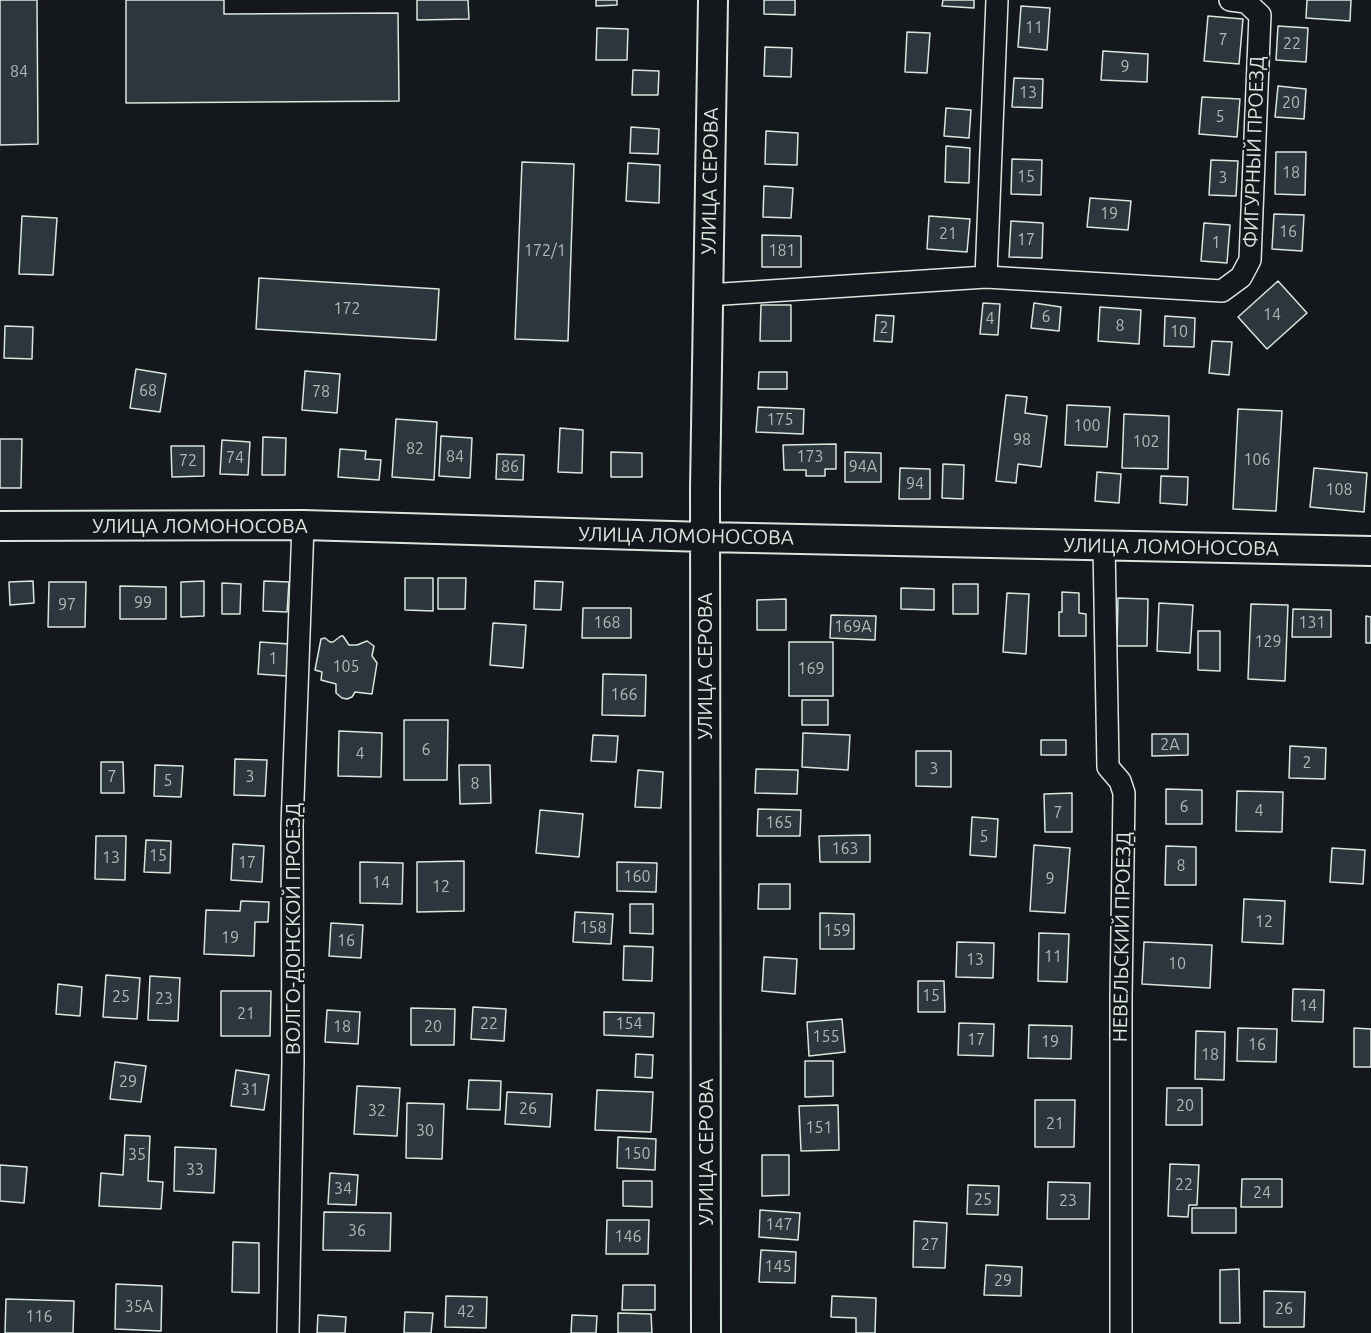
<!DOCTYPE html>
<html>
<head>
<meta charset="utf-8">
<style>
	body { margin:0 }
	canvas { display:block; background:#14181c }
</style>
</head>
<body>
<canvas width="1371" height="1333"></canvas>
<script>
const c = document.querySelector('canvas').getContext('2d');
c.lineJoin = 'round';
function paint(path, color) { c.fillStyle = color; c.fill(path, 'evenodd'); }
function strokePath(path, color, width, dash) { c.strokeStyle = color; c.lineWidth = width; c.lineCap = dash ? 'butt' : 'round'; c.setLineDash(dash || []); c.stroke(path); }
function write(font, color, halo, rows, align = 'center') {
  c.font = font + ' Ubuntu,sans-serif'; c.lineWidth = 4.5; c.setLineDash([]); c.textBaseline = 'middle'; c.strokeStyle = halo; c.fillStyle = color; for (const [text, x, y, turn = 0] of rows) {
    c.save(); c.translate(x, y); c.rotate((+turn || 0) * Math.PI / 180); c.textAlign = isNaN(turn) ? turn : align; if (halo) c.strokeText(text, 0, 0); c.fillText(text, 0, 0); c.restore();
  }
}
const building = new Path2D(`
	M0 0H37L38 144 0 145Z
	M126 0H224V14L398 13 399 101 126 103Z
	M417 0H468L469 19 417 20Z
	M596 0H617V5L596 6Z
	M764 0H795V15L764 14Z
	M943 0H974V8L942 6Z
	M1307 0H1351L1350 21 1306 18Z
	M1021 6 1050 8 1047 50 1018 47Z
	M1208 16 1243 19 1239 64 1204 61Z
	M1278 26 1308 28 1306 62 1276 60Z
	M597 28 628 29 627 60H596Z
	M907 32 930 33 927 73 905 72Z
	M765 47 792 48 791 77 764 76Z
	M1103 51 1148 54 1147 82 1101 80Z
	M633 70 659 71 658 95H632Z
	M1014 78 1043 79 1042 108 1012 107Z
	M1278 86 1306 89 1304 119 1275 117Z
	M1202 97 1240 99 1237 137 1199 134Z
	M946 108 971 110 969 138 944 136Z
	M631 127 659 129 658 154 630 153Z
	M766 131 798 133 797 165 765 164Z
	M946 146 970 148 969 183 945 182Z
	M1276 152H1306L1305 195 1275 194Z
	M1012 159 1042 160 1041 195 1011 194Z
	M1211 160 1238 161 1236 196 1209 195Z
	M522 162 574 164 568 341 515 339Z
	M628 163 660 165 659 203 626 201Z
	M764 186 793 188 791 218 763 217Z
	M1090 198 1131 201 1128 230 1087 227Z
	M1274 214 1304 215 1302 251 1272 249Z
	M22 216 57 218 53 275 19 274Z
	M929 216 970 219 967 252 927 249Z
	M1011 221 1043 223 1042 258 1009 257Z
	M1204 223 1230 225 1227 263 1201 261Z
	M762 235 801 236V267H762Z
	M259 278 439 289 436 340 256 329Z
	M1278 281 1307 313 1267 349 1238 317Z
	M983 303 1000 304 998 335 980 334Z
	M1034 303 1061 307 1059 331 1031 328Z
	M761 305H791V341H760Z
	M1100 307 1141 310 1139 344 1098 341Z
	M876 315 894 316 892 342 874 341Z
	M1165 316 1195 318 1194 347 1164 346Z
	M5 326 33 327 32 359 4 358Z
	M1212 341 1232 342 1229 375 1209 373Z
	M136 369 166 374 160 412 130 408Z
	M305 371 340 374 337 413 302 410Z
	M759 372H787V389H758Z
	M1006 395 1027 397 1025 413 1047 416 1041 467 1018 464 1016 483 996 481Z
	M1067 405 1110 407 1107 447 1065 445Z
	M758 407 804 409 803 434 756 432Z
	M1238 409 1282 411 1276 511 1233 509Z
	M1124 414 1169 416 1168 469 1122 468Z
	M396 419 437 422 434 480 392 477Z
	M560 428 583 430 582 473 558 472Z
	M441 436 472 438 470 478 439 476Z
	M263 437 286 438 285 475H262Z
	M0 439H22L21 488H0Z
	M222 440 250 442 248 475 220 474Z
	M836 444V469H825V476H806V470H784L783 445Z
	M171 446H204V476L172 477Z
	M340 449 366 451 365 459 381 460 379 480 338 477Z
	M611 452 642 453V477H611Z
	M845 452 881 453V482H845Z
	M497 454 524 455 523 480 496 479Z
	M943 464 964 465 963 499 942 498Z
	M900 468 930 469V499H899Z
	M1314 468 1367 473 1364 512 1310 507Z
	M1097 472 1121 474 1119 503 1095 501Z
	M1161 476 1188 477 1187 505 1160 503Z
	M405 578H433V611L405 610Z
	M438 578H466L465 609H438Z
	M33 581 34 603 10 605 9 582Z
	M204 581V616L181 617V582Z
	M264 581 289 582 287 612 263 611Z
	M535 581 563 582 561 610 534 609Z
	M49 582H86L85 627H48Z
	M222 583 241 584 240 614H222Z
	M953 584H978V614H953Z
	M120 586 166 587V619H120Z
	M901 588 934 589V610L901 609Z
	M1062 592 1079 593V613L1086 614V636H1059V612H1062Z
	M1007 593 1029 594 1026 654 1003 652Z
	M1118 598 1148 599 1147 646H1117Z
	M786 599V630H757V600Z
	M1159 603 1193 605 1190 653 1157 651Z
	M1251 604 1288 605 1285 681 1248 679Z
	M583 608H631V638H582Z
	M1293 609 1331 610V637H1292Z
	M831 615 876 616 875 640 830 638Z
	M1366 616 1371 617V643H1366Z
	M493 623 526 625 523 668 490 665Z
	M1198 631H1220V671L1198 670Z
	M341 636H343L349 645H357L367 641 374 646 372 656 377 663 372 694 355 692 352 697 347 699 342 698 336 693V684L321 680 322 672 315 670 321 639 325 638 330 642H333Z
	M260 642 289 644 287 676 258 674Z
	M789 642H833V696H789Z
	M603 674 646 675 645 716 602 715Z
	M802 700H828V725H802Z
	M404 720H448L447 780H404Z
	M339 731 382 733 381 777 338 776Z
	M803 733 850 735 848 770 802 767Z
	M1152 734H1188V755L1152 756Z
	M593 735 618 736 616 762 591 761Z
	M1041 740H1066V755H1041Z
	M1290 746 1326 748 1325 779 1289 778Z
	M916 751H951V787L916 786Z
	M235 759 267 760 265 796 234 795Z
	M101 762H123L124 793H101Z
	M155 765 183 766 181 797 154 796Z
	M459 765H490L491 803 460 804Z
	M756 769 798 770 797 794 755 793Z
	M638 770 663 772 661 808 635 807Z
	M1166 789 1202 790V824H1166Z
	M1237 791 1283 792 1282 832 1236 831Z
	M1072 793V832H1045L1044 794Z
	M758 809 801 810 800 836H757Z
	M540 810 583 814 579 857 536 853Z
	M972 817 998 819 996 857 970 855Z
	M870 835V862H820L819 836Z
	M96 836H126L125 880 95 879Z
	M146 840 171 841 170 873 144 872Z
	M233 844 264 846 262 882 231 880Z
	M1034 845 1070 848 1065 913 1030 911Z
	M1166 846 1196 847V885H1165Z
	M1332 848 1365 850 1363 884 1330 882Z
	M464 861V911L417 912V862Z
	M360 862 403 863 402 904 360 903Z
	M617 862 657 863 656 892 617 891Z
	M759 884H790V909H758Z
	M1244 899 1285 901 1283 944 1242 942Z
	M241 901 269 902 268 922H255L254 956 204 954 206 910 240 911Z
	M630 904H653V934L630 933Z
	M575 912 613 914 611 944 573 942Z
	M820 913 854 914V949H820Z
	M331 923 363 925 361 958 329 956Z
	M1039 933 1069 934 1067 982 1038 981Z
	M957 942 994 943 993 978 956 977Z
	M1144 942 1212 945 1210 988 1142 984Z
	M624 946 653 947 652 981 623 980Z
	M764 957 797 959 795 994 762 991Z
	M106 975 140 978 137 1019 103 1017Z
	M150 976 180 978 178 1021 148 1020Z
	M918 981H944L945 1012H918Z
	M58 984 82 987 80 1016 56 1014Z
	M1293 989 1324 990 1323 1022 1292 1021Z
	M221 991H271L270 1036H221Z
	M473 1007 506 1009 504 1041 471 1039Z
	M411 1008 455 1009 454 1045H411Z
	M327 1010 360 1012 358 1044 325 1042Z
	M604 1012 654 1013 653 1037 604 1035Z
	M842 1019 845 1052 809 1056 807 1022Z
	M959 1023 994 1024 993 1056 958 1055Z
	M1029 1025 1072 1026 1071 1059 1028 1058Z
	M1238 1028 1277 1029 1276 1062 1237 1061Z
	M1354 1028 1371 1029V1067H1354Z
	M1196 1031 1225 1032 1224 1080 1195 1079Z
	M636 1054 653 1055 652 1078 635 1077Z
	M805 1061H833V1096L805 1097Z
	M115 1062 146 1066 141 1102 110 1099Z
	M236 1070 269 1075 264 1110 231 1106Z
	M469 1080 501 1081 500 1110 467 1109Z
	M357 1086 400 1088 397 1136 354 1134Z
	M1167 1088H1202V1125H1166Z
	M597 1090 653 1092 651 1132 595 1130Z
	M507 1092 552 1094 550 1127 505 1124Z
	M1035 1100H1075L1074 1147H1035Z
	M407 1103 444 1104 442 1159 406 1158Z
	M838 1105 839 1150 801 1151 799 1106Z
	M125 1135 150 1136 148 1181 163 1182 161 1209 99 1206 101 1173 123 1175Z
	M618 1137 656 1139 655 1170 617 1168Z
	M175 1147 216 1149 214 1193 174 1191Z
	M762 1155H789V1195L762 1196Z
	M1170 1164 1199 1165 1197 1205H1189L1188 1217 1168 1216Z
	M0 1165 27 1167 24 1203 0 1201Z
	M330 1173 358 1175 356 1205 328 1204Z
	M1242 1179H1282V1207H1241Z
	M623 1181H652V1207L623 1206Z
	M1048 1182 1090 1183 1089 1219H1047Z
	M968 1185 999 1186 998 1215 967 1214Z
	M1192 1208H1236V1233H1192Z
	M760 1210 800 1213 798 1240 759 1237Z
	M324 1212 391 1213 390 1251 323 1250Z
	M607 1220H649L648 1254H606Z
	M914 1221 947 1223 945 1268 913 1267Z
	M233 1242 259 1243V1293L232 1292Z
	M761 1250 796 1252 795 1283 759 1282Z
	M986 1265 1022 1267 1021 1296 984 1295Z
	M1239 1269 1240 1323H1220V1270Z
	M116 1284 162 1286 161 1331 115 1329Z
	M623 1285H655V1310H622Z
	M1264 1291 1305 1292 1304 1327H1264Z
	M446 1296 487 1297 486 1328 445 1327Z
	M832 1296 876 1298 875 1333H856V1318L831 1317Z
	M6 1299 74 1301 73 1333H5Z
	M405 1312 433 1313 431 1333H404Z
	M618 1313 651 1314 652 1333H618Z
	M318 1315 346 1317 345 1333H317Z
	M572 1315 597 1316 596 1333H571Z`);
paint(building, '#2c363c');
strokePath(building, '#d8e6dc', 1.5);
const street = new Path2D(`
	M986 277 997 0
	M708 295 986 277 1222 291 1241 277 1250 260 1260 15 1246 2 1230 0
	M1104 545 1108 767 1120 781 1124 793 1121 997V1333
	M288 1333 293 1060 292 826 303 525`);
const secondary = new Path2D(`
	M0 526 303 525 705 537 1371 551
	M706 1333 705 489 713 0`);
strokePath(street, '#d8e6dc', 24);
strokePath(secondary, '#d8e6dc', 32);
strokePath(street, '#14181c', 21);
strokePath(secondary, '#14181c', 28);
write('16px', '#adbab4', null, [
	["11",1034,28],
	["7",1223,40],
	["22",1292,44],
	["9",1125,67],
	["84",19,72],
	["13",1028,93],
	["20",1291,103],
	["5",1220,117],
	["18",1291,173],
	["15",1026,177],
	["3",1223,178],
	["19",1109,214],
	["16",1288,232],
	["21",948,234],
	["17",1026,240],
	["1",1216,243],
	["172/1",545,251],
	["181",782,251],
	["172",347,309],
	["14",1272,315],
	["6",1046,317],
	["4",990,319],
	["8",1120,326],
	["2",884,328],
	["10",1179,332],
	["68",148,391],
	["78",321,392],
	["175",780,420],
	["100",1087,426],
	["98",1022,440],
	["102",1146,442],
	["82",415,449],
	["84",455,457],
	["173",810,457],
	["74",235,458],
	["106",1257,460],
	["72",188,461],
	["86",510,467],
	["94А",863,467],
	["94",915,484],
	["108",1339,490],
	["99",143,603],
	["97",67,605],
	["168",607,623],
	["131",1312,623],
	["169А",853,627],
	["129",1268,642],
	["1",273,659],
	["105",346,667],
	["169",811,669],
	["166",624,695],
	["2А",1170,745],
	["6",426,750],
	["4",360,754],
	["2",1307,763],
	["3",934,769],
	["7",112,777],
	["3",250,777],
	["5",168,781],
	["8",475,784],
	["6",1184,807],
	["4",1259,811],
	["7",1058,813],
	["165",779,823],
	["5",984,837],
	["163",845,849],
	["15",158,856],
	["13",111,858],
	["17",247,863],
	["8",1181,866],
	["160",637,877],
	["9",1050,879],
	["14",381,883],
	["12",441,887],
	["12",1264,922],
	["158",593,928],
	["159",837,931],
	["19",230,938],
	["16",346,941],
	["11",1053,957],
	["13",975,960],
	["10",1177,964],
	["15",931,996],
	["25",121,997],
	["23",164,999],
	["14",1308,1006],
	["21",246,1014],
	["22",489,1024],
	["154",629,1024],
	["18",342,1027],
	["20",433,1027],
	["155",826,1037],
	["17",976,1040],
	["19",1050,1042],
	["16",1257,1045],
	["18",1210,1055],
	["29",128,1082],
	["31",250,1090],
	["20",1185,1106],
	["26",528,1109],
	["32",377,1111],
	["21",1055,1124],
	["151",819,1128],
	["30",425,1131],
	["150",637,1154],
	["35",137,1155],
	["33",195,1170],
	["22",1184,1185],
	["34",343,1189],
	["24",1262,1193],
	["25",983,1200],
	["23",1068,1201],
	["147",779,1225],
	["36",357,1231],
	["146",628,1237],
	["27",930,1245],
	["145",778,1267],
	["29",1003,1281],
	["35А",139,1307],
	["26",1284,1309],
	["42",466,1312],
	["116",39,1317]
]);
write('20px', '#d8e6dc', '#14181c', [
	["ФИГУРНЫЙ ПРОЕЗД",1254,152,-88],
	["УЛИЦА СЕРОВА",710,181,-89],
	["УЛИЦА ЛОМОНОСОВА",200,526],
	["УЛИЦА ЛОМОНОСОВА",686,536,1],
	["УЛИЦА ЛОМОНОСОВА",1171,547,1],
	["УЛИЦА СЕРОВА",705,666,-90],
	["ВОЛГО-ДОНСКОЙ ПРОЕЗД",293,929,-90],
	["НЕВЕЛЬСКИЙ ПРОЕЗД",1122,937,-89],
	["УЛИЦА СЕРОВА",706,1152,-90]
]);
</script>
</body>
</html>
